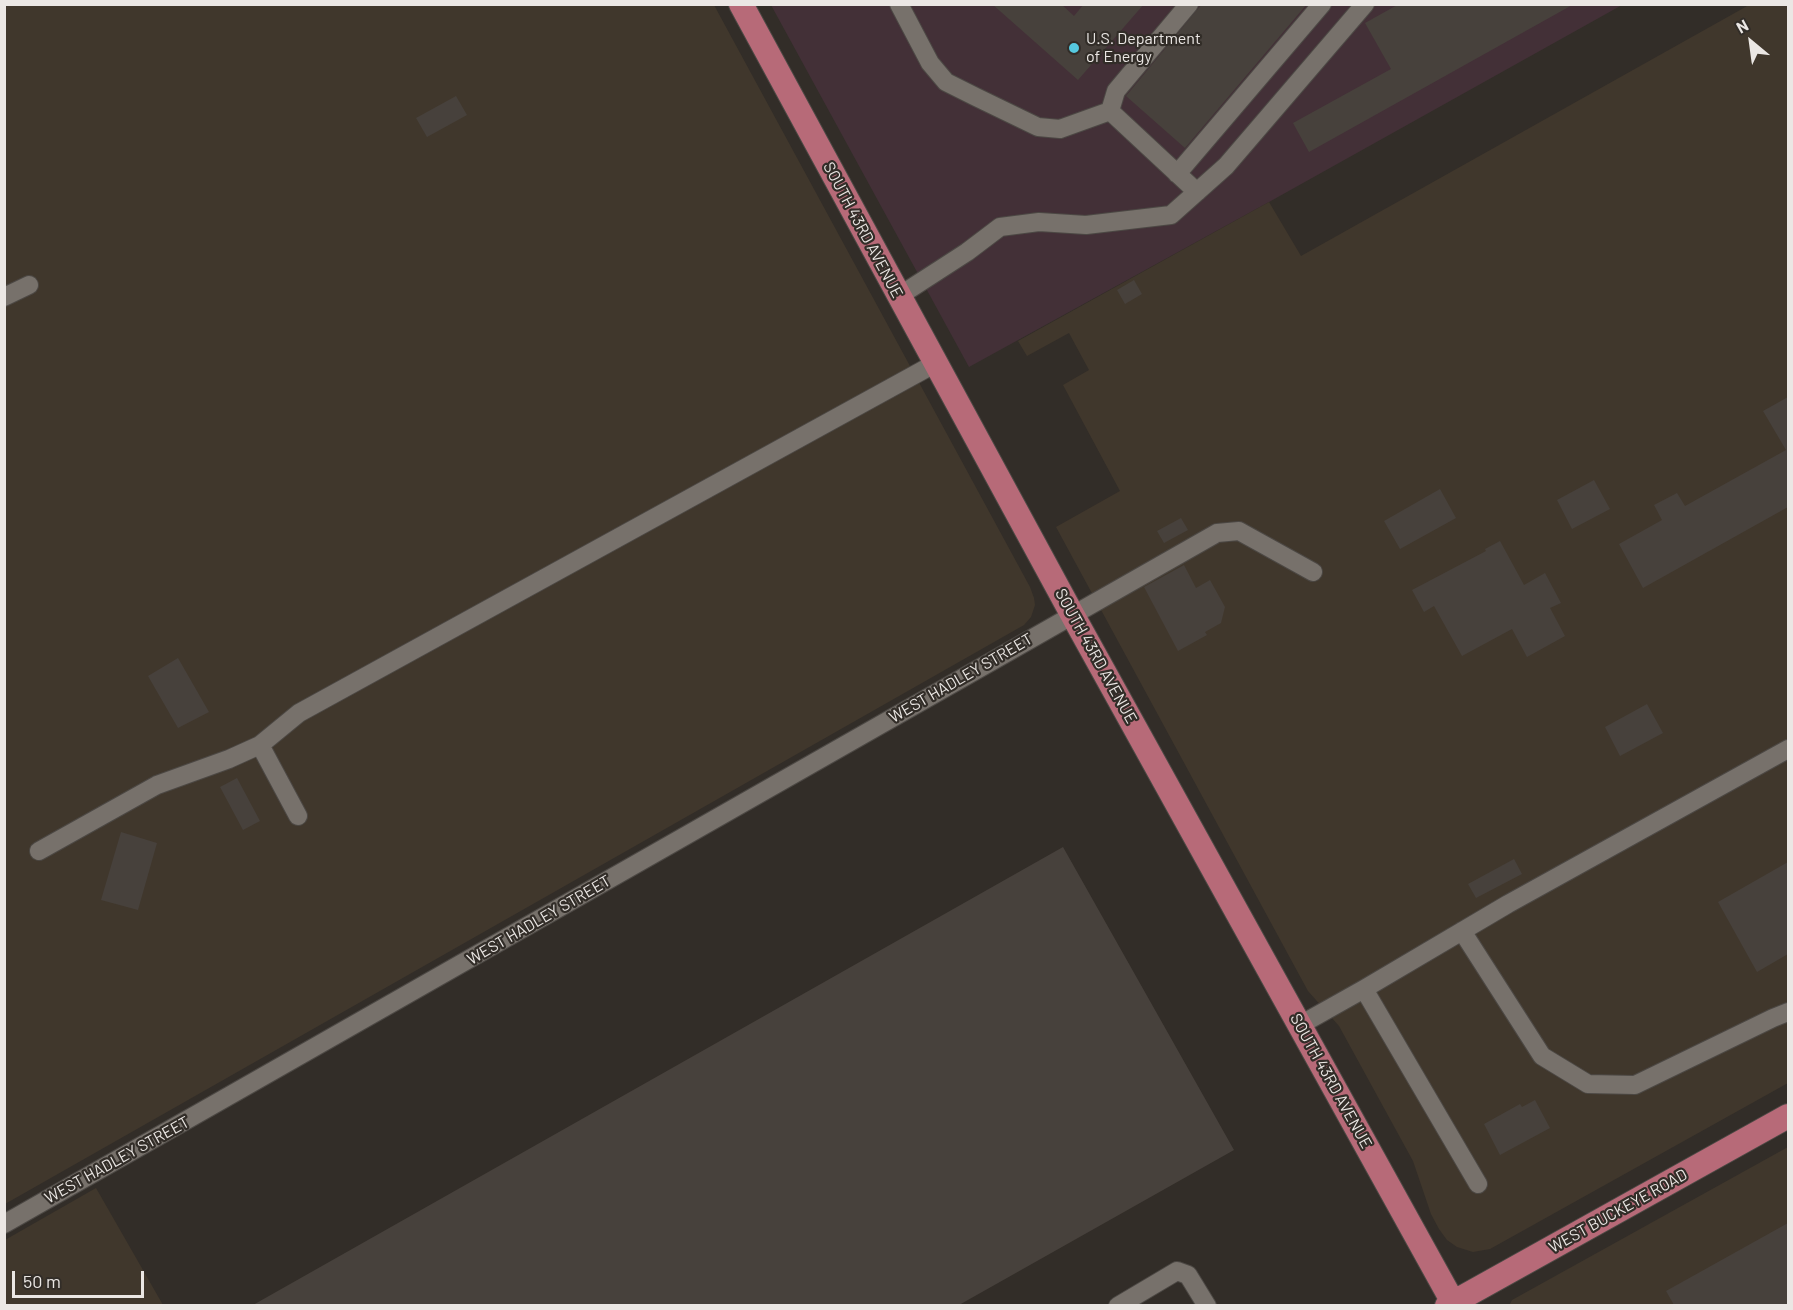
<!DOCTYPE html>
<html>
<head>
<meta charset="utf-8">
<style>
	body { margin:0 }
	#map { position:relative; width:1793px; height:1310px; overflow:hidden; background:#322d28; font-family:Barlow,sans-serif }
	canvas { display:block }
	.frame { position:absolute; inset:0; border:6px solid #ebe7e4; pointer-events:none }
	.north { position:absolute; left:1721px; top:12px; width:60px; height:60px; -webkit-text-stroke:4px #322d28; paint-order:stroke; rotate:331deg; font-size:16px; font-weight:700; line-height:24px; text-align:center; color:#ebe7e4 }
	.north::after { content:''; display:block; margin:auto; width:21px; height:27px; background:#ebe7e4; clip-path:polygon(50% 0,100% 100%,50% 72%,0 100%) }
	.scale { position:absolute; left:12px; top:1271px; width:132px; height:27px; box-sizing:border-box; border:3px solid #ebe7e4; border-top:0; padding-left:8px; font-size:18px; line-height:21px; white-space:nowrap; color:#ebe7e4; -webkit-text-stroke:4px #322d28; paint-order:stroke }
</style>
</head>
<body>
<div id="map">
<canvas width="1793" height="1310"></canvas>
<div class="frame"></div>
<div class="north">N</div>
<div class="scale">50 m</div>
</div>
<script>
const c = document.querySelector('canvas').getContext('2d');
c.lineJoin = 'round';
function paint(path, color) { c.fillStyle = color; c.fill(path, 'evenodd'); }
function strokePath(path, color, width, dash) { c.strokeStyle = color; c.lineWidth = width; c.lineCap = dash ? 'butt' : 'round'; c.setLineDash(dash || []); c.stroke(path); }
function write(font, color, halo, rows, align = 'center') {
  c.font = font + ' Barlow,sans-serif'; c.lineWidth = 4.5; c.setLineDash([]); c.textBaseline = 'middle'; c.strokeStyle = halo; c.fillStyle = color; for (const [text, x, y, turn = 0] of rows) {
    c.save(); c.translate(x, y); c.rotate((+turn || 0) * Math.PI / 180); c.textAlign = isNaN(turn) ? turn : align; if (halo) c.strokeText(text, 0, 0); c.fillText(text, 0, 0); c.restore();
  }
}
paint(new Path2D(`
	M771 5H1622L1269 202 969 367Z`), '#433037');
paint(new Path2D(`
	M5 5H714L1030 587 1034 598 1035 605 1031 617 1024 625 5 1204Z
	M1749 5H1788V1083L1490 1249 1473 1252 1457 1247 1447 1240 1439 1229 1431 1214 1413 1161 1339 1026 1308 991 1056 527 1120 491 1063 385 1089 370 1069 333 1027 356 1018 341 1269 202 1301 256Z
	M1788 1147V1305L1509 1306 1512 1300Z
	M96 1188 163 1305H5V1240Z`), '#40372c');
paint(new Path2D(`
	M992 4H1061L1074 16 1084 4H1144L1078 80Z
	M1202 4H1307L1185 148 1126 96Z
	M1399 4H1574L1309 152 1293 123 1391 69 1365 23Z
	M456 96 467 115 427 137 416 118Z
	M1134 280 1142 294 1125 304 1117 290Z
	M1788 397V507L1643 588 1619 544 1662 520 1654 505 1677 493 1685 506 1786 450 1763 411Z
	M1594 480 1610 509 1572 529 1557 500Z
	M1440 489 1456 518 1400 549 1384 521Z
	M1181 518 1188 530 1164 543 1157 531Z
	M1500 541 1524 585 1545 573 1561 603 1550 608 1565 636 1527 657 1512 629 1462 656 1434 606 1424 612 1412 590 1486 551 1485 549Z
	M1184 565 1196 588 1210 580 1225 607 1221 623 1205 632 1207 635 1178 651 1144 587Z
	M178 658 209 712 178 728 148 676Z
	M1647 704 1663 733 1620 756 1605 727Z
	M237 778 260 821 243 830 220 787Z
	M121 832 157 843 138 910 101 900Z
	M1063 847 1234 1150 959 1305H253Z
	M1514 859 1522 874 1476 898 1468 884Z
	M1788 862V954L1757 972 1718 902Z
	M1535 1100 1550 1128 1500 1155 1484 1124 1520 1104 1522 1107Z
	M1788 1223V1305H1674L1666 1291Z`), '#47413c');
const minor = new Path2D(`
	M899 4 930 63 946 82 976 97 1038 127 1060 129 1110 111 1197 192
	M1110 111 1116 91 1189 4
	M1177 174 1322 4
	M899 296 967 252 1000 227 1039 222 1086 225 1171 215 1226 166 1365 4
	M4 297 29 285
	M298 816 260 745 299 713 936 363
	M39 851 157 785 229 759 260 745
	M1462 931 1542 1056 1588 1084 1635 1085 1773 1018 1788 1012
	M1364 989 1478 1184
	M1300 1025 1364 989 1508 904 1788 749
	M4 1224 1217 533 1239 531 1313 572
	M1118 1306 1177 1271 1188 1275 1207 1306`);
const major = new Path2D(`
	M741 4 1072 614 1455 1306
	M1447 1306 1788 1116`);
strokePath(minor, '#4c4844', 20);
strokePath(major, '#4c4844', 26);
strokePath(minor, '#77716b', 18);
strokePath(major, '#b76a78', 24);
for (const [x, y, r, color] of [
	[1074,48,6,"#56c9e0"]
]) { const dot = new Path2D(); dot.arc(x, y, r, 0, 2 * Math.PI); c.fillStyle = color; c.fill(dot); strokePath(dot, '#322d28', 2); }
write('16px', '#ebe7e4', '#322d28', [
	["U.S. Department",1086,39],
	["of Energy",1086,57]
], 'left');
write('16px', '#ebe7e4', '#322d28', [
	["SOUTH 43RD AVENUE",863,230,62],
	["SOUTH 43RD AVENUE",1096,656,61],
	["WEST HADLEY STREET",961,678,-30],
	["WEST HADLEY STREET",539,920,-30],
	["SOUTH 43RD AVENUE",1331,1081,61],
	["WEST HADLEY STREET",117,1160,-29],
	["WEST BUCKEYE ROAD",1618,1211,-29]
]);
</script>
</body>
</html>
